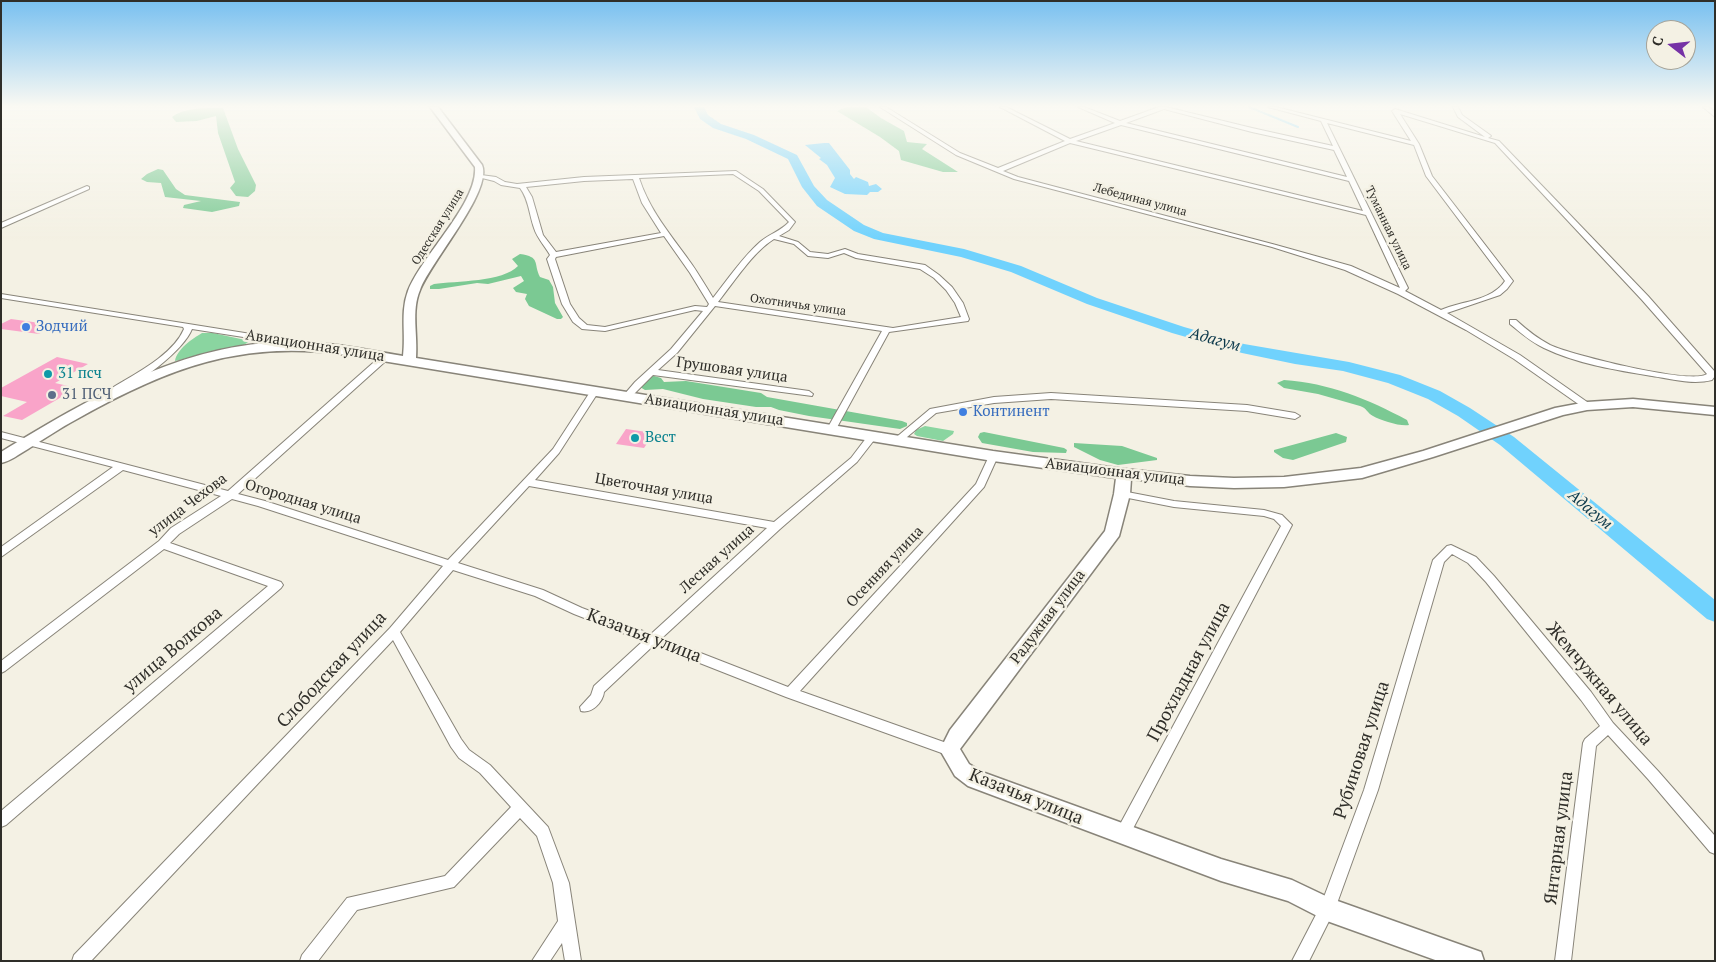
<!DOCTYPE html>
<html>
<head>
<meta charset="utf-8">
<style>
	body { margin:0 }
	#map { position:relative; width:1716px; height:962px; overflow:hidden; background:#f4f1e4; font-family:"PT Serif",serif }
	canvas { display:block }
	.frame { position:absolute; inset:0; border:2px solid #2f2e29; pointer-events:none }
	.north { position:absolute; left:1646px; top:20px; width:50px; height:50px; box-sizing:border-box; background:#f4f1e4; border:1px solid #a5a399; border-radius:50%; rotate:286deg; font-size:14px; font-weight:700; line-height:20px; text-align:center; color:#2f2e29 }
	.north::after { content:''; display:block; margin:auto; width:18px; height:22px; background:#7632a6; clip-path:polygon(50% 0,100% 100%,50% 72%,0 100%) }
</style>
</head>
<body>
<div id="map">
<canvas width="1716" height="962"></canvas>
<div class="frame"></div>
<div class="north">С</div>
</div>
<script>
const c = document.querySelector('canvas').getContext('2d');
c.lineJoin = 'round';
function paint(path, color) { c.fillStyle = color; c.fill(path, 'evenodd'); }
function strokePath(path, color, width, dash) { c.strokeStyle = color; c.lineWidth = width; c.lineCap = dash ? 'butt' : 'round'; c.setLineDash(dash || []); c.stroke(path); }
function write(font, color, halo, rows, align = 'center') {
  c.font = font + ' "PT Serif",serif'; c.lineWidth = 5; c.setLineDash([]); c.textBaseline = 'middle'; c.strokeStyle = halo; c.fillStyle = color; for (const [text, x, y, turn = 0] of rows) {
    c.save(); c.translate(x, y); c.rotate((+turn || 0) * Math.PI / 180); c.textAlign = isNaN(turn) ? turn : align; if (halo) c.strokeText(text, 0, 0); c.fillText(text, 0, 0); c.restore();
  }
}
paint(new Path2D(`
	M202 333H213L250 341 242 346 175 361C177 349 192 339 202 333Z
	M925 426 954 431 953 434 943 441 917 436 914 434 916 430Z`), '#8ad5a0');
paint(new Path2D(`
	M846 107H866L881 118 904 131 907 142 927 144 922 149 958 172H943L901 160 899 151 880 137 837 111Z
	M223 108 238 149 256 185 255 191 248 197 236 196 230 188 235 182 218 133 216 116 197 121 176 122 172 117C184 107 208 108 223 108Z
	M158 169 163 170 176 189 185 195 240 202 239 206 212 212 183 208 184 205 201 201 165 197 161 183 147 182 141 179 147 174Z
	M520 254C541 257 533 263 540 277L549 280 553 287 555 303 563 317 561 319H557L529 306 525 299 527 294 516 292 513 288 524 281 521 276 488 284 477 283 439 289H430V286L434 284C456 281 503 282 518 266L512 259Z
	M654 376 661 378 664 382 686 381 761 393 767 397 902 421 907 423V426L900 429 809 416 779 410 771 407H756L703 399 663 389 645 390 640 387 649 377Z
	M1284 380C1329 383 1368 399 1407 420L1409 425C1401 427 1380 420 1373 416 1367 413 1367 408 1360 406L1318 394 1284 388 1277 383Z
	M984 432 1064 448 1067 450 1066 453 1033 452 982 443 978 437 980 433Z
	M1336 433 1347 437 1346 442 1293 460 1283 458 1274 452V450Z
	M1074 443 1122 446 1157 458V460L1118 465 1100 460 1074 447Z`), '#7bc993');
paint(new Path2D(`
	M824 143H829L850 170V174L854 179 856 177 868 182 869 186 876 184 882 189 878 192H870L867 195 845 194 830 187 835 178 827 165 819 159 821 158 805 145Z`), '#70d2fd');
strokePath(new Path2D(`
	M1249 107 1298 127`), '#70d2fd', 2);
paint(new Path2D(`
	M694 107H704L708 115 721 124 754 135 797 155 814 186 827 200 864 225 883 233 964 249 1021 266 1097 298 1184 327 1244 344 1349 362 1400 375 1440 391 1470 408 1514 437 1715 600V622L1707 619 1500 445 1458 416 1428 399 1388 383 1343 371 1295 364 1242 353 1172 333 1087 304 1011 272 961 257 874 239 854 231 817 206 802 187 788 159 746 139 713 128 700 119Z`), '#70d2fd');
paint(new Path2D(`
	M11 319 55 325 39 334 1 329V324Z
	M57 357 88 364 55 383 77 388 22 420 3 416 27 402 1 396V388Z
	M626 429 654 433 644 448 616 444Z`), '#f9a4c9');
const minor = new Path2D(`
	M880 107H886L960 153 998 168 1065 141 1000 107H1006L1070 139 1115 123 1078 107H1084L1120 121 1159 107H1166L1252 128 1333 146 1321 121 1268 107H1276L1411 141 1392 111 1395 109 1485 137 1458 117 1453 107H1458L1462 115 1490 135 1491 136 1488 138 1499 141 1648 296 1715 372V376L1712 380C1692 385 1672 379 1652 376 1616 370 1577 364 1544 348 1531 342 1521 333 1510 324V320H1516C1527 330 1537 338 1550 345 1571 355 1692 385 1707 374L1642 300 1495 143 1400 114 1419 144 1432 176 1513 281 1507 289 1500 295 1447 313 1520 355 1590 404 1592 406 1590 408H1584L1514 359 1466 330 1398 294 1345 270 1272 247 1014 179 956 155ZM1164 109 1252 132 1334 150 1347 177 1126 123ZM1327 123 1414 145 1426 176 1505 281C1492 301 1461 301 1441 310L1405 291 1408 288ZM1121 125 1349 181 1363 211 1076 141ZM1070 143 1366 215 1400 288 1351 266 1276 245 1018 177 1003 171Z
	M1703 107H1709L1715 112V117Z
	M736 171 763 189 795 222 789 230 779 236 798 242 810 252 828 254 845 249 858 254 925 265 939 275 952 287 963 303 969 319 968 321 889 332 835 431H829L827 429 882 331 715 306 677 353 658 370 809 391 813 394 812 396 653 375 630 398H624L623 396 635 382 671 349 703 311 695 310 605 331 582 329 573 322 562 304 547 259 550 255C545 246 537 238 534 228 529 214 529 200 520 188L501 185 494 181 478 177 481 175 496 177 505 182 517 184 584 177ZM733 174 759 191 789 222C781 231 769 234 760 242 742 258 728 279 713 298 705 285 697 271 688 259 669 233 649 209 639 178ZM633 179 642 203 661 233 556 252 543 235 532 197 526 187 584 181ZM664 236 690 273 709 304 707 307 695 306 605 327 587 325 579 318 570 304 555 259 556 257ZM774 239 794 244 808 256 828 258 844 253 856 258 920 269 934 278 946 290 955 303 961 317 893 328 718 302C734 282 753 252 774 239Z
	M87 186 89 187V189L1 228V223Z
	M1 294 301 342 305 344 301 346 192 329C184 350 137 386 115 393L112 392 111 390 112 388C135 374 173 355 184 329L183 327 1 298Z
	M385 354 388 355V359L238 494 265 501 448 560 553 449 592 389 595 388 599 391 559 453 535 480 774 522 851 458 870 433H876L878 435 857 462 780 529 662 638 788 687 976 484 990 454H996L998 456 984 487 800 691 955 746 957 750 955 754 950 756 786 697 654 645 604 692C603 702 592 714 581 711L580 707 591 695 594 686 643 641 574 614 535 596 453 570 400 632 461 739 469 750 490 765 548 827 569 883 581 961H565L562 943 550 961H532L558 921 553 883 537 836 520 818 454 887 357 910 318 961H300L302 955 347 898 445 876 511 807 480 773 459 758 451 747 393 640 91 961H72L74 955 390 628 443 566 258 506 232 499 179 534 170 543 281 582 283 585 281 588 6 825 1 827V811L268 586 164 549 5 671 1 673V661L159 541 171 528 221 496 123 470 1 557V547L113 467 1 438V432L228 491 382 355ZM529 486 767 528 651 634 582 608 543 590 458 563Z
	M1051 393 1247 405 1295 413 1300 416 1295 419 1247 411 1051 399 994 403 936 413 901 442H895L893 440 930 409 994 397Z
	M1122 491 1174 501 1264 510 1282 515 1292 525 1127 840 1122 842 1117 840 1115 835 1117 830 1281 526 1274 519 1264 516 1174 507 1118 496 1117 494 1118 492Z
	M1451 545 1476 557 1494 576 1591 692 1613 723 1658 771 1715 836V854L1710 852 1648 779 1608 735 1596 746 1571 961H1555L1583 743 1585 739 1600 726 1581 700 1486 582 1468 563 1452 554 1444 562 1378 790 1335 909 1309 961H1292L1321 905 1364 790 1433 560 1447 546Z`);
const secondary = new Path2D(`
	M430 107H438L482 165C493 191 431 261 420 290 411 311 418 335 416 358L993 451 1124 469 1190 476 1234 478 1284 477 1361 468 1423 451 1555 408 1587 402 1633 399 1715 407V415L1633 407 1587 410 1563 415 1433 457 1362 478 1284 487 1234 488 1190 486 1131 479 1130 494 1119 536 960 749 969 764 982 772 1221 859 1292 880 1332 899 1481 952 1484 961H1438L1327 921 1288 901 1221 881 968 786 955 776 940 750 950 730 1105 531 1114 494 1116 478 993 461 346 355C242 339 165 369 77 419 60 428 44 439 28 449 19 454 11 461 1 463V452C90 398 186 341 293 342 330 342 367 350 403 356 406 334 400 312 408 291 422 255 478 203 475 167Z`);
strokePath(minor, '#888479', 2);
strokePath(secondary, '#888479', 3);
paint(minor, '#fff');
paint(secondary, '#fff');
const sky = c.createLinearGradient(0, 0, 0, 241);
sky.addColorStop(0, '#78c0f0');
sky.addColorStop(0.44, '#faf9f3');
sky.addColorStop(1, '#faf9f300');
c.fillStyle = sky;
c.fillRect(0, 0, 1716, 241);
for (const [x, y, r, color] of [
	[26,327,5,"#3f7fe0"],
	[48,374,5,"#0f9aa8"],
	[52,395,5,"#5c6f8a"],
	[963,412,5,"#3f7fe0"],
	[635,438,5,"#0f9aa8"]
]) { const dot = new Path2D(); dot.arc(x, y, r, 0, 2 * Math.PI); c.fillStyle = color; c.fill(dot); strokePath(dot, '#f4f1e4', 2); }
write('12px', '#2f2e29', '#f4f1e4', [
	["Лебединая улица",1140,200,15],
	["Одесская улица",438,227,-58],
	["Туманная улица",1388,228,64],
	["Охотничья улица",798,305,8]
]);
write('15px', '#366cbe', '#f4f1e4', [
	["Зодчий",36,327],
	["Континент",973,412]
], 'left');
write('15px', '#2f2e29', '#f4f1e4', [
	["Авиационная улица",315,346,9],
	["Грушовая улица",732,370,8],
	["Авиационная улица",714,410,9],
	["Авиационная улица",1115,472,7],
	["Цветочная улица",654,489,10],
	["Огородная улица",303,502,17],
	["улица Чехова",188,505,-37],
	["Лесная улица",717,559,-42],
	["Осенняя улица",885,567,-47],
	["Радужная улица",1048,617,-53]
]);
write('15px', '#0d838f', '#f4f1e4', [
	["31 псч",58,374],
	["Вест",645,438]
], 'left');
write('15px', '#4e5e75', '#f4f1e4', [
	["31 ПСЧ",62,395]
], 'left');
write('italic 16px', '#0c394b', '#f4f1e4', [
	["Адагум",1215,340,15],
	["Адагум",1590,510,40]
]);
write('18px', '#2f2e29', '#f4f1e4', [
	["Казачья улица",644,636,21],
	["улица Волкова",173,650,-40],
	["Слободская улица",332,670,-47],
	["Прохладная улица",1189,672,-62],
	["Жемчужная улица",1599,684,50],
	["Рубиновая улица",1362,750,-72],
	["Казачья улица",1026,797,22],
	["Янтарная улица",1559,838,-83]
]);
</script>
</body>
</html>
